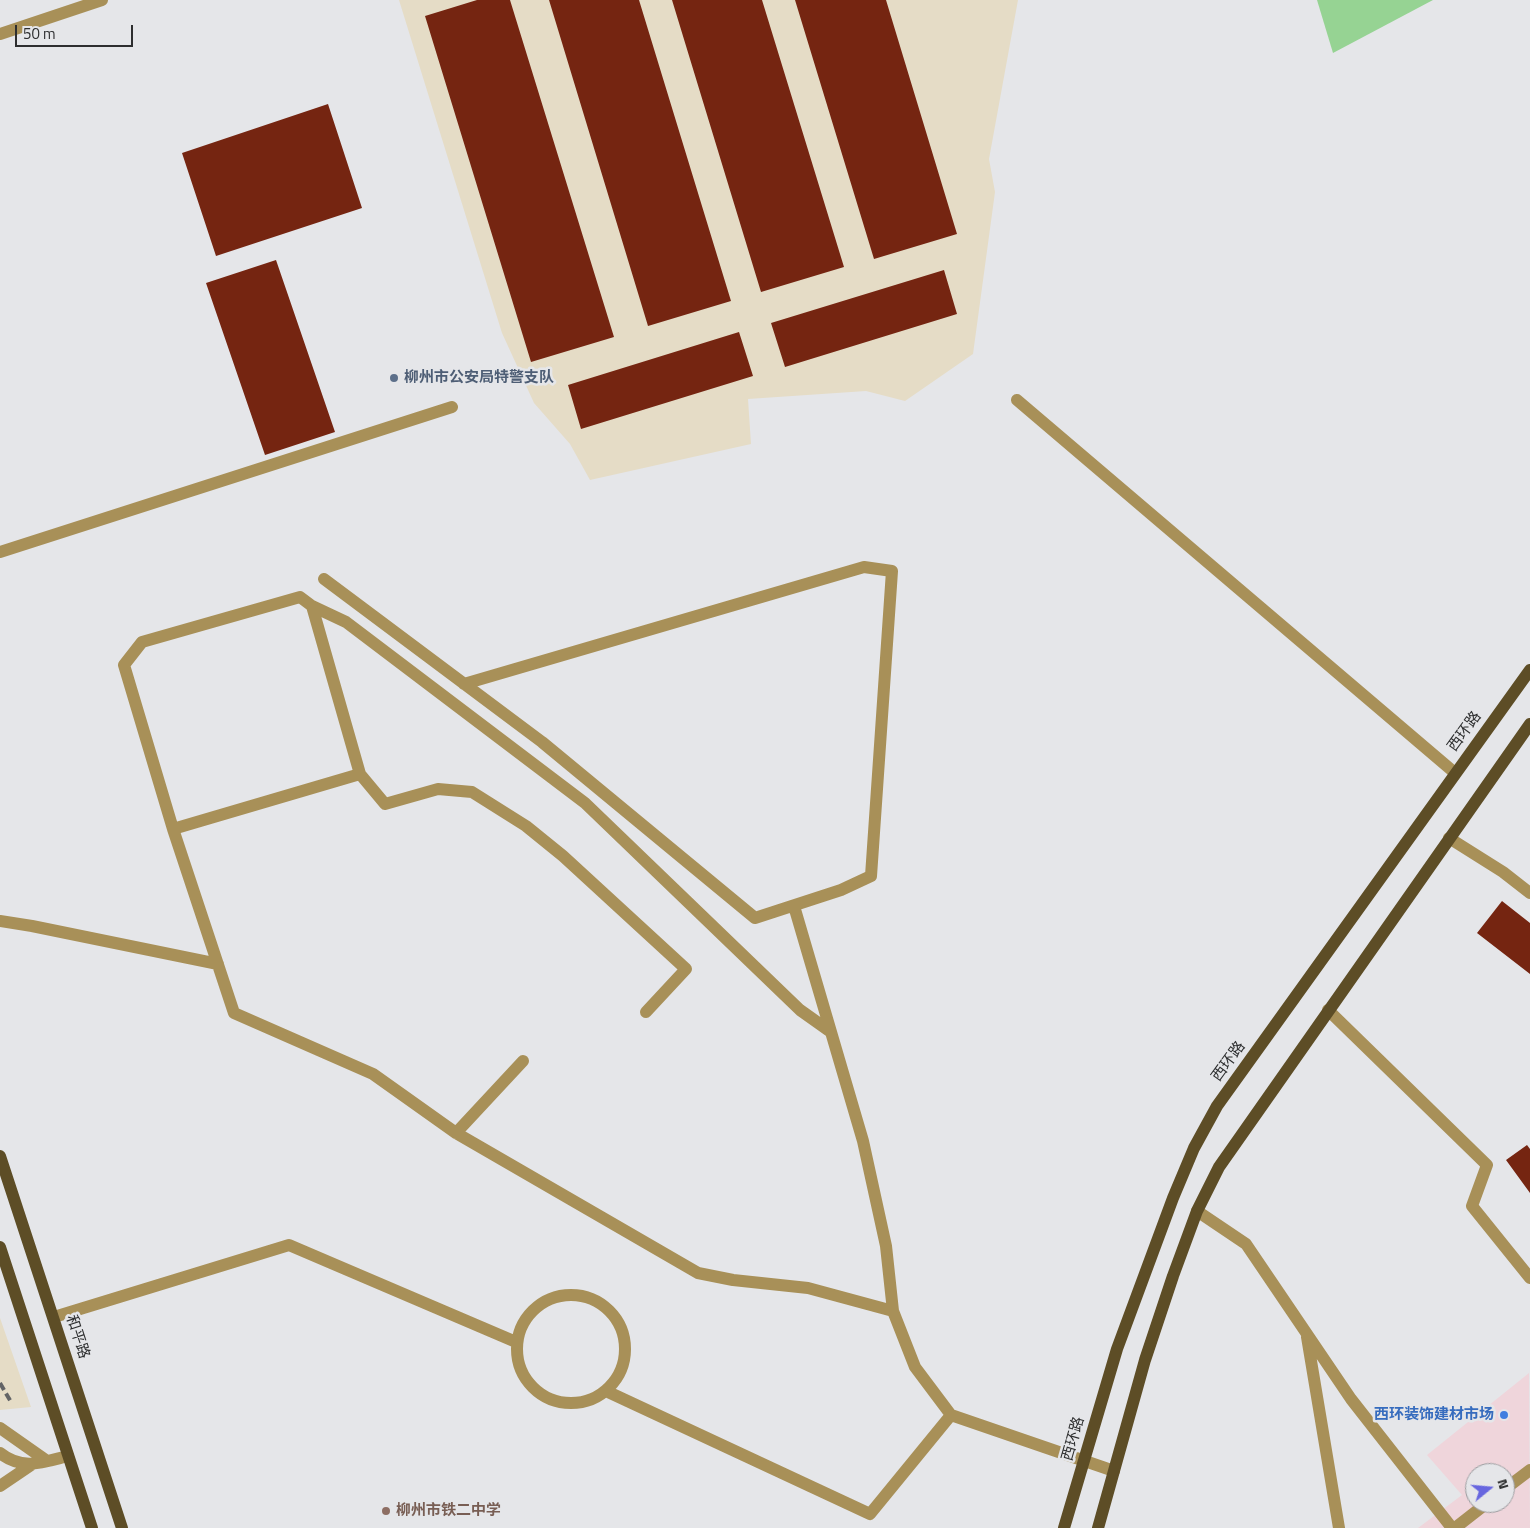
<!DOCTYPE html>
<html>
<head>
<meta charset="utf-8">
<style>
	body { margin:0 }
	#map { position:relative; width:1530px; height:1528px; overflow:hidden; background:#e5e6e9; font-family:"Titillium Web",sans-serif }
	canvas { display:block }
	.north { position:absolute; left:1465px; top:1463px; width:50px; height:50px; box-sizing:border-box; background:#e5e6e9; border:1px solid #9b9c9f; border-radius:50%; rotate:73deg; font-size:14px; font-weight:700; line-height:20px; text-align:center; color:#2d2e2f }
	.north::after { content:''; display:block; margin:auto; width:18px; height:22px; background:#6766df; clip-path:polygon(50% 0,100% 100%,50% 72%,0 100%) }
	.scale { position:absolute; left:15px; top:25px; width:118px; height:22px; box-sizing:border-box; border:2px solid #2d2e2f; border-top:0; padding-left:6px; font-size:15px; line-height:18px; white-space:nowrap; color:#2d2e2f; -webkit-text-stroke:4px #e5e6e9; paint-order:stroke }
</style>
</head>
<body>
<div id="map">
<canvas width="1530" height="1528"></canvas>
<div class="north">N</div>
<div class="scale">50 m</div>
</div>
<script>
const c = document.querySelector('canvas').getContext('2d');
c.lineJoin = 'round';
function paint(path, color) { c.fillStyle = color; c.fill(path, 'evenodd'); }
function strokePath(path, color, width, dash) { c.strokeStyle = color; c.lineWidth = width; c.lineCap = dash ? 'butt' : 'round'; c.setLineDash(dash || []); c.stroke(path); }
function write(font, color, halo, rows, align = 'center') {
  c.font = font + ' "Titillium Web","Noto Sans SC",sans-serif'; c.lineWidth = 5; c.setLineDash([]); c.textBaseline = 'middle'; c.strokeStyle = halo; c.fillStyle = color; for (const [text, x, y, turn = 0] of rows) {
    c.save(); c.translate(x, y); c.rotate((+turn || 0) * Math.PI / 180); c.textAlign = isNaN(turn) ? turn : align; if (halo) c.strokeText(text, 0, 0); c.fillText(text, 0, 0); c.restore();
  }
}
paint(new Path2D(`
	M1529 1373 1530 1528H1418L1462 1495 1427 1455ZM1475 1473H1505V1503H1475Z`), '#efd5db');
paint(new Path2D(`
	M399 0H1018L989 159 995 192 973 354 905 401 866 391 748 399 751 444 590 480 570 444 534 403 502 333Z
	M0 1318 31 1407 0 1410Z`), '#e5dcc6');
paint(new Path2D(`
	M1317 0H1433L1333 53Z`), '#96d393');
paint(new Path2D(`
	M477 0H510L614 337 531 362 425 16Z
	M549 0H639L731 301 648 326Z
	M672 0H762L844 267 761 292Z
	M795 0H886L957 234 874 259Z
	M328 104 362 208 216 256 182 153Z
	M276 260 335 432 265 455 206 283Z
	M944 270 957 314 785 367 771 323Z
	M739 332 753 376 581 429 568 385Z
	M1502 901 1530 923V974L1477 933Z
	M1527 1145 1530 1149V1193L1506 1160Z`), '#752511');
strokePath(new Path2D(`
	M0 34 102 0
	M1017 400 1455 773
	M0 552 452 407
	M324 579 542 742 755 918 841 890 871 876 892 571 864 567 464 684
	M312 606 360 774 385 804 438 789 472 792 526 826 563 856 686 969 646 1012
	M173 829 360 774
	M1449 838 1503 872 1530 893
	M794 906 863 1141 886 1246 893 1311 915 1367 951 1415 1114 1471
	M0 921 32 926 218 964
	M1328 1010 1487 1165 1472 1206 1530 1278
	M831 1032 800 1010 585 803 346 622 312 606 300 597 142 642 124 665 173 829 234 1013 373 1074 456 1133 698 1273 733 1280 808 1288 893 1311
	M456 1133 523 1061
	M1197 1211 1246 1244 1351 1399 1452 1528
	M517 1349a54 54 0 1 1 108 0a54 54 0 1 1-108 0Z
	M54 1317 289 1245 516 1342
	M1307 1337 1339 1528
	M606 1391 870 1514 951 1415
	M0 1428 47 1461
	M0 1453C22 1471 44 1462 68 1456
	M0 1486 31 1465
	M1505 1489 1530 1470
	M1455 1528 1487 1503`), '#a89058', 12);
strokePath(new Path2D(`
	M0 1156 122 1528
	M0 1247 92 1528
	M1064 1528 1117 1349 1173 1198 1194 1148 1217 1106 1530 670
	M1098 1528 1145 1360 1173 1276 1197 1211 1219 1167 1530 724`), '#5d4d26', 12);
strokePath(new Path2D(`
	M0 1383 11 1402`), '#636466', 4, [8, 4]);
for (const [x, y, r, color] of [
	[394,378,5,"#5c6f8a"],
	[1504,1415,5,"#3f7fe0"],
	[386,1511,5,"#8d6e63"]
]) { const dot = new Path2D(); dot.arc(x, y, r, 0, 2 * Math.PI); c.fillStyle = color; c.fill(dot); strokePath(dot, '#e5e6e9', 2); }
write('bold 15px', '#4e5e75', '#e5e6e9', [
	["柳州市公安局特警支队",404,378]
], 'left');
write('15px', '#2d2e2f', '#e5e6e9', [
	["西环路",1465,732,-54],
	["西环路",1229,1062,-54],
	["和平路",77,1337,72],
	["西环路",1074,1439,-74]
]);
write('bold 15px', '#366cbe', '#e5e6e9', [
	["西环装饰建材市场",1494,1415]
], 'right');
write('bold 15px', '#785e54', '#e5e6e9', [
	["柳州市铁二中学",396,1511]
], 'left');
</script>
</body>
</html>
